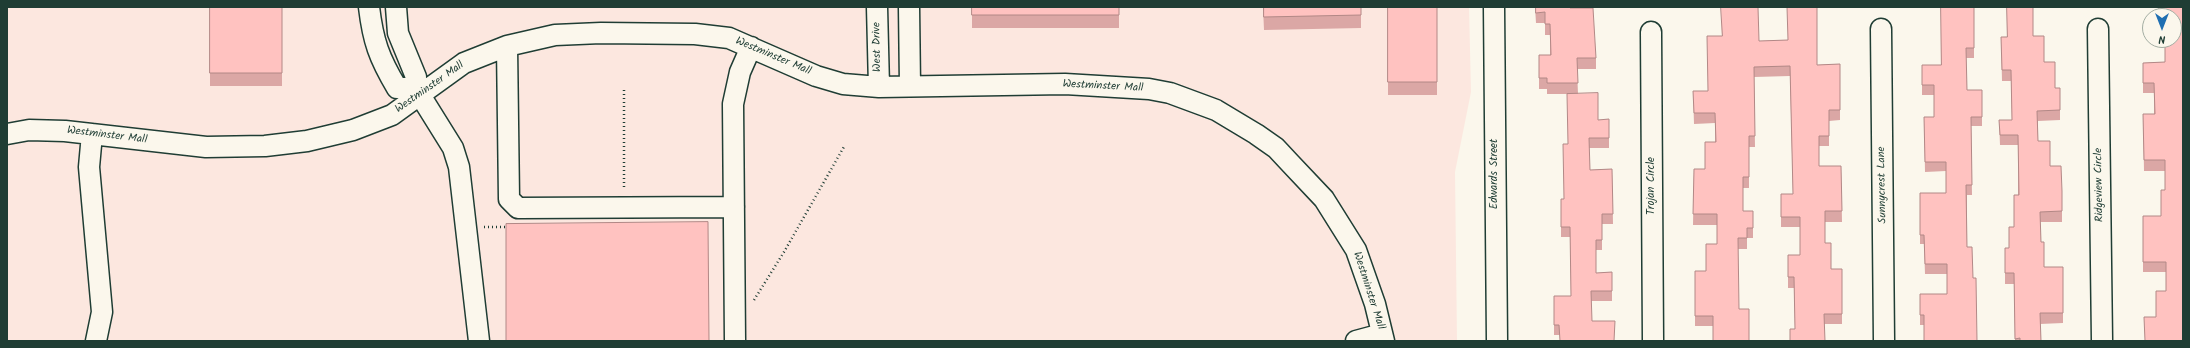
<!DOCTYPE html>
<html>
<head>
<meta charset="utf-8">
<style>
	body { margin:0 }
	#map { position:relative; width:2190px; height:348px; overflow:hidden; background:#fbf7ec; font-family:Kalam,sans-serif }
	canvas { display:block }
	.frame { position:absolute; inset:0; border:8px solid #1f3d34; pointer-events:none }
	.north { position:absolute; left:2142px; top:8px; width:40px; height:40px; box-sizing:border-box; background:#fbf7ec; border:1px solid #a3ada2; border-radius:50%; rotate:180deg; font-size:11px; font-weight:700; line-height:16px; text-align:center; color:#1f3d34 }
	.north::after { content:''; display:block; margin:auto; width:14px; height:18px; background:#1f6fb2; clip-path:polygon(50% 0,100% 100%,50% 72%,0 100%) }
</style>
</head>
<body>
<div id="map">
<canvas width="2190" height="348"></canvas>
<div class="frame"></div>
<div class="north">N</div>
</div>
<script>
const c = document.querySelector('canvas').getContext('2d');
c.lineJoin = 'round';
function paint(path, color) { c.fillStyle = color; c.fill(path, 'evenodd'); }
function strokePath(path, color, width, dash) { c.strokeStyle = color; c.lineWidth = width; c.lineCap = dash ? 'butt' : 'round'; c.setLineDash(dash || []); c.stroke(path); }
function write(font, color, halo, rows, align = 'center') {
  c.font = font + ' Kalam,sans-serif'; c.lineWidth = 3.5; c.setLineDash([]); c.textBaseline = 'middle'; c.strokeStyle = halo; c.fillStyle = color; for (const [text, x, y, turn = 0] of rows) {
    c.save(); c.translate(x, y); c.rotate((+turn || 0) * Math.PI / 180); c.textAlign = isNaN(turn) ? turn : align; if (halo) c.strokeText(text, 0, 0); c.fillText(text, 0, 0); c.restore();
  }
}
paint(new Path2D(`
	M7 7H1469L1471 92 1455 172 1457 341H7Z`), '#fce7df');
const minor = new Path2D(`
	M369 7C373 41 379 58 397 88H413L420 95 453 148 459 167 479 341
	M396 7 398 33 416 77 413 88
	M877 7 879 87
	M909 7 910 86
	M1494 7 1497 341
	M1881 29 1884 341
	M2098 29 2102 341
	M1651 32 1653 341
	M507 46 509 199 518 208 734 207
	M7 134 29 130 65 131 206 147 265 146 307 141 353 130 392 115 464 63 507 46 555 35 601 33 695 34 729 38 816 76 843 84 879 87 1065 84 1149 89 1170 93 1216 110 1256 134 1276 148 1290 163 1324 199 1356 250 1375 304 1384 341
	M92 134 89 167 102 312 96 341
	M735 341 733 104 740 72 751 47
	M1356 341 1382 334`);
strokePath(minor, '#1f3d34', 23);
strokePath(new Path2D(`
	M624 90V189
	M484 227H509
	M754 300 784 252 845 145`), '#1f3d34', 2.5, [1, 3]);
strokePath(minor, '#fbf7ec', 20);
paint(new Path2D(`
	M210 7H282V86H210Z
	M972 7H1119V28H972Z
	M1263 7H1361V28L1264 30Z
	M1388 7H1437V95H1388Z
	M1535 7 1570 8 1596 58V69H1577L1578 94H1547V89H1539V55H1550V35H1545V23H1536Z
	M1974 7V58H1966L1967 90H1982V126H1971L1972 195H1967V247L1973 278 1924 325H1920V294H1947V274H1925L1924 244H1920V193H1946V171L1925 172 1924 117H1934V95H1922V65H1941Z
	M2183 7V341L2156 317 2166 291V272H2143V216H2161L2165 190V171H2144L2143 114H2154V93H2143V63L2165 62 2174 40Z
	M1817 36V65L1840 64V120L1829 121V146H1819V166H1841L1842 222H1825V243L1831 269H1842V324H1825L1795 329 1794 288H1788V255H1800V227H1781V194H1793L1790 76 1754 77 1755 147H1749V188H1743V211H1753V238H1747V249H1738L1713 326H1695V271H1706L1717 244V225H1693L1694 169H1705L1715 142V123L1694 124 1693 91H1708L1759 41 1788 40Z
	M2033 36 2055 88H2060V120L2038 121V141L2062 191V222H2040L2041 242 2044 267H2063V323L2040 324 2041 341H2015L2014 284H2005V248H2009L2014 227 2018 195V145H2000L1999 120H2012L2011 81H2002L2001 37Z
	M1609 119V148H1589L1590 170 1612 169 1613 224H1602V250H1596V273L1612 272V301H1591L1559 335H1554V296H1571L1570 237H1561V199H1564L1568 144 1598 120Z`), '#dba7a5');
const building = new Path2D(`
	M210 7H282V73H210Z
	M972 7H1119V15H972Z
	M1264 7H1361V15L1264 17Z
	M1388 7H1437V82H1388Z
	M1536 7H1570V8H1593L1596 58H1577L1578 83H1547V78H1539V55H1551L1550 24H1545V12L1536 13Z
	M1721 7H1758L1759 41 1788 40 1787 7H1817V65L1840 64V110H1829V136H1819V166H1841L1842 211H1825V243H1831V269H1842V314H1824L1825 341H1790V329H1795L1794 277H1788V255H1800V217H1781V194H1793L1790 66 1754 67 1755 136H1749V177H1743V211H1753V228H1747V238H1738L1739 309H1749V341H1713V316H1695V271H1706V244H1717V214H1693L1694 169H1705V142H1716L1715 113H1694L1693 91H1708L1707 36H1722Z
	M1941 7H1974V48H1966L1967 90H1982V117H1971L1972 185H1966L1967 247H1972L1973 278H1976L1977 341H1924V315H1920V294H1947V264H1925L1924 235H1920V193H1946V162H1925L1924 117H1934V85H1922V65H1941Z
	M2007 7H2033V36H2044V62H2055V88H2060V110L2037 111 2038 141H2050V166H2061L2062 191V211L2040 212 2041 242H2044V267H2063V313H2040L2041 341H2020V338L2015 339 2014 273H2005V248H2009V227H2014V195H2019L2018 135H2000L1999 120H2012L2011 70H2002L2001 37H2007Z
	M2159 7H2183V341H2145L2144 317H2156V291H2166V262H2143V216H2161V190H2165V160H2144L2143 114H2155L2154 83H2143V63L2165 62V40H2174V16H2159Z
	M1598 93V120L1609 119V138H1589L1590 170 1612 169 1613 214H1602V240H1596V273L1612 272V291H1591L1592 321H1615L1614 341H1560L1559 325H1554V296H1571L1570 227H1561V199H1564L1563 144H1568L1567 94Z
	M708 222 709 341H506V224Z`);
paint(building, '#ffc2c0');
strokePath(building, '#b28886', 1);
write('11px', '#1f3d34', '#fbf7ec', [
	["West Drive",878,47,-91],
	["Westminster Mall",773,57,23],
	["Westminster Mall",1103,87,3],
	["Westminster Mall",430,88,-35],
	["Westminster Mall",107,136,7],
	["Edwards Street",1495,174,-90],
	["Sunnycrest Lane",1883,185,-91],
	["Ridgeview Circle",2100,185,-91],
	["Trojan Circle",1652,186,-90],
	["Westminster Mall",1368,291,72]
]);
</script>
</body>
</html>
